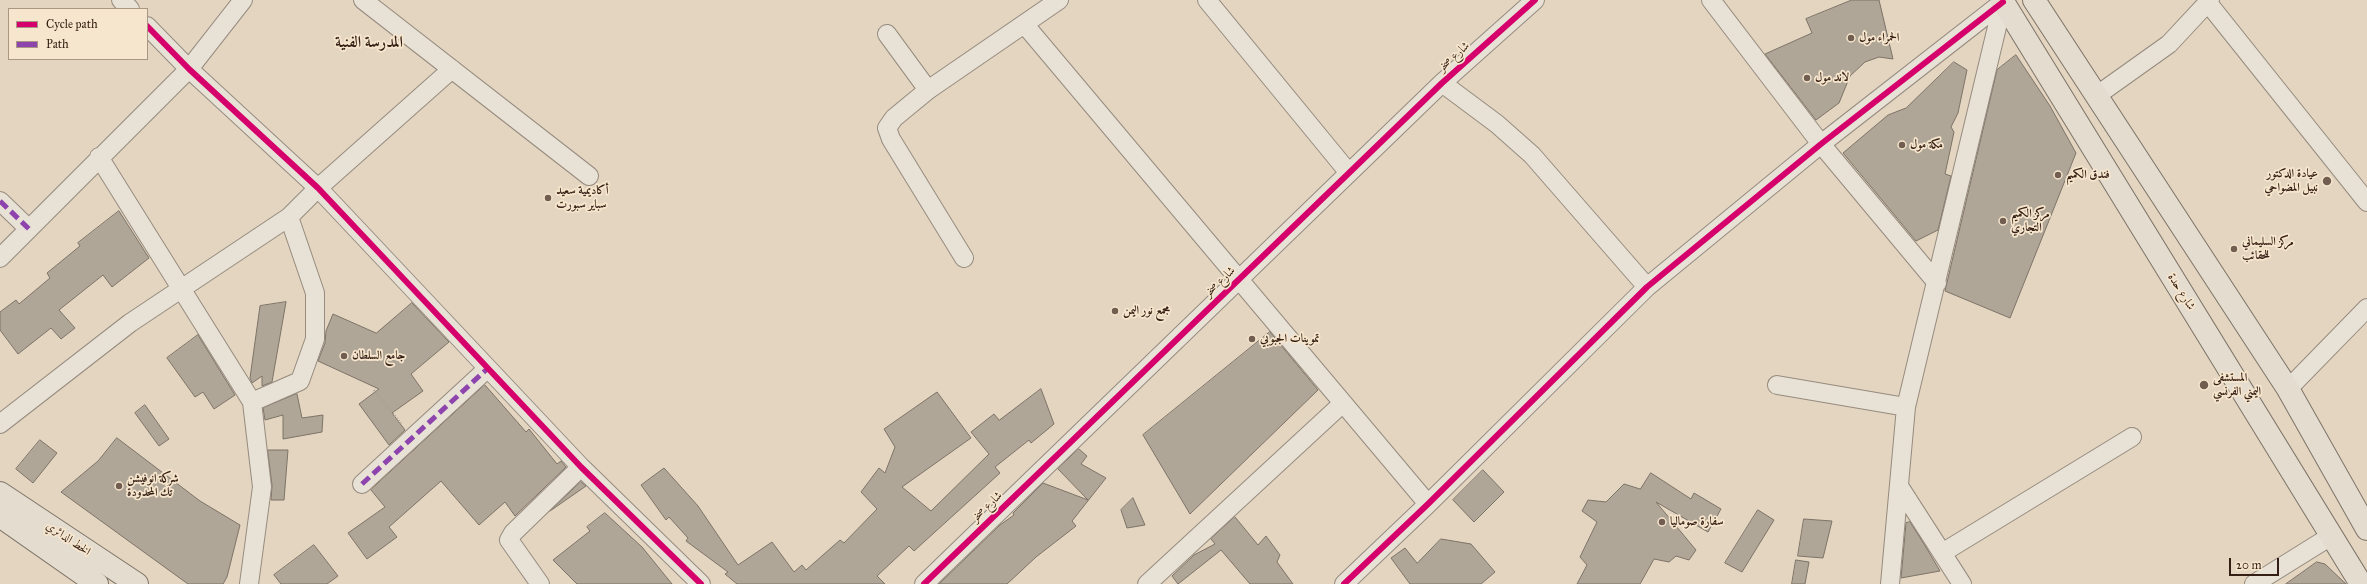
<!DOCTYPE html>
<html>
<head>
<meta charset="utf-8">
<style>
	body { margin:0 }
	#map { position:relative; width:2367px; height:584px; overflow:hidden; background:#e3d5c0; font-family:"IM FELL Great Primer",serif }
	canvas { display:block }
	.legend { position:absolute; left:8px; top:8px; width:140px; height:52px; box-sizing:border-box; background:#f6e6cd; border:1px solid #a99683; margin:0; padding:5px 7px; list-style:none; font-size:12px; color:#351e13 }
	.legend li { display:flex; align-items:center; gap:8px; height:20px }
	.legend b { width:20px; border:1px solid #a99683 }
	.scale { position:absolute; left:2229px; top:558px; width:50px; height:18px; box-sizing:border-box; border:2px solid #351e13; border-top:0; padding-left:5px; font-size:12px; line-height:14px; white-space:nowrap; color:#351e13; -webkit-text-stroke:3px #f6e6cd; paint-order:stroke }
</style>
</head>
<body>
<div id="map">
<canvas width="2367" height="584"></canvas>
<ul class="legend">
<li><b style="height:5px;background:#d6006c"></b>Cycle path</li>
<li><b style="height:5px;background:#8e44ad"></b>Path</li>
</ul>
<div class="scale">20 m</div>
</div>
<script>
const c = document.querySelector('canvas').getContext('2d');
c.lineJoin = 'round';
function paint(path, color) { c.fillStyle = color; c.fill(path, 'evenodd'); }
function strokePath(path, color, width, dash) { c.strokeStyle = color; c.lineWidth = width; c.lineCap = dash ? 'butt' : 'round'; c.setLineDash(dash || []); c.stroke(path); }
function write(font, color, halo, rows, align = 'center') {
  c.font = font + ' "IM FELL Great Primer",Amiri,serif'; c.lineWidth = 3.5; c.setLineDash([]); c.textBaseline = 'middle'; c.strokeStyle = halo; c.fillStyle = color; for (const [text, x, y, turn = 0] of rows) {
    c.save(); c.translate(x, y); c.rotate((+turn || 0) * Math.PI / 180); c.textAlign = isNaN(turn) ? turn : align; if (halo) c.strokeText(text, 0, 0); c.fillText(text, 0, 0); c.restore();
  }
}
const building = new Path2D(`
	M1852 0H1879L1893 59 1879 57 1865 62 1850 76 1839 103 1816 120 1765 54 1812 33 1806 19Z
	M2016 55 2050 106 2076 153 2010 318 1945 291 1997 70Z
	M1954 62 1967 70 1958 113 1951 127 1954 132 1945 174 1951 176 1938 230 1916 241 1843 153 1888 115 1906 108Z
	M119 211 149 258 112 287 103 275 59 310 75 328 61 339 51 328 18 354 0 330V312L16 300 19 304 50 278 47 273 80 246 78 243Z
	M286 302 272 382 262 386V376L252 383 250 378 260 306Z
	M412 303 449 342 411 374 423 391 392 413 405 430 389 445 359 404 379 389 318 361 325 343 326 331 333 314 376 333Z
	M1270 332 1318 390 1190 514 1143 435Z
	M198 335 235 395 214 409 203 392 195 397 167 358Z
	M485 385 526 432 529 429 557 464 561 461 566 467 515 516 505 502 479 525 441 481 389 527 397 537 367 559 348 533 385 507 371 490Z
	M1041 389 1054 424 1031 443 1029 440 995 467 1000 473 914 551 909 546 877 576 885 584H737L725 574 728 572 686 541 688 538 669 517 666 520 641 485 664 468 698 506 738 565 772 542 794 572 802 565 806 570 840 540 844 543 877 509 861 492 879 468 885 473 895 447 884 429 937 392 971 438 902 487 931 511 989 454 971 432 994 414 999 420Z
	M297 394 302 418 323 415 322 432 283 439V415L265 420 263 408Z
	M145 405 169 439 159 446 135 413Z
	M117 438 200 501 240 525 227 577 223 584H188L61 492 98 461Z
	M40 440 57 453 33 483 16 469Z
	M1079 449 1087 456 1081 464 1106 478 1072 521 1076 526 1036 557 1007 584H939L1000 525 1014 515 1013 513 1043 483 1088 500 1058 469Z
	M268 450H288L284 500H271L272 486Z
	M1483 470 1504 492 1474 522 1453 500Z
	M1651 473 1691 499 1694 493 1721 509 1708 532 1656 502 1696 550 1689 560 1676 556 1669 562 1654 559 1640 584H1577L1587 565 1580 557 1597 522 1582 511 1588 500 1606 502 1624 484 1640 489Z
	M581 482 586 486 550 511Z
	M1133 498 1145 525 1127 528 1121 510Z
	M1758 510 1774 520 1742 572 1725 563Z
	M605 513 642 547 672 584H577L553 560 590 531 587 527Z
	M1235 517 1258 545 1266 536 1280 555 1277 562 1293 584H1250L1221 550 1178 584 1172 576 1194 555 1215 544 1211 539Z
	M1804 519 1832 521 1823 558 1798 556Z
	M1910 522 1924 544 1940 571 1901 578 1906 523Z
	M1441 539 1471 544 1495 572 1481 584H1410L1391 558 1405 548 1417 563Z
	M314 545 338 576 327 584H281L274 575Z
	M1796 560 1809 562 1805 584H1792Z
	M2317 562 2325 564 2346 584H2286Z`);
paint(building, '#b0a697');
strokePath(building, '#7d7367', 1);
const minor = new Path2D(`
	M121 0 130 9
	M363 0 589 176
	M1207 0 1349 173
	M1711 0 1821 144 1937 283
	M2208 3 2367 202
	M1025 25 1428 504
	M147 26 189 69 318 188 581 467 701 584
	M887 34 928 90
	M1442 83 1497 124 1532 155 1647 287
	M2096 96 2169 44 2210 0
	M99 157 252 402 262 487 249 584
	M0 201 29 229
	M0 258 189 69 243 0
	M964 258 891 139 887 128 894 118 928 90 1059 0
	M1777 385 1906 407
	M2288 389 2367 308
	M252 402 300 381 315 339V293L289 217
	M0 424 130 323 289 217 318 188 452 69
	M362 484 487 369
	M1899 486 1962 584
	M1942 553 2132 437
	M540 584 509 540 513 533 581 467
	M924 584 1442 83 1535 0
	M1147 584 1343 403
	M1344 584 1428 504 1647 287 1821 144 2003 2
	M1890 584 1906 407 2003 2
	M2254 584 2331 536`);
const major = new Path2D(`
	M2002 0 2361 584
	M2034 0 2288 389 2367 529
	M0 493 137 584
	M0 516 97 584`);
strokePath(minor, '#968b7e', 20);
strokePath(major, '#7d7367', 24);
strokePath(new Path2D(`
	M374 390 402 425`), '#a89f96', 2.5, [1, 2]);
strokePath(minor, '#e8e1d6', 18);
strokePath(major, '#e4dccf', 22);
strokePath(new Path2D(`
	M0 201 29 229
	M362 484 487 369`), '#8e44ad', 5, [10, 5]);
strokePath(new Path2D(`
	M147 26 189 69 318 188 581 467 701 584
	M924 584 1442 83 1535 0
	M1344 584 1428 504 1647 287 1821 144 2003 2`), '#d6006c', 6);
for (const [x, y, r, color] of [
	[1851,38,4,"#725e50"],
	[1807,78,4,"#725e50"],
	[1902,145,4,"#725e50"],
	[2058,175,4,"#725e50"],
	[2327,181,5,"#725e50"],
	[548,198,4,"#725e50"],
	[2003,221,4,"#725e50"],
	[2234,249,4,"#725e50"],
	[1115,311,4,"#725e50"],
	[1252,339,4,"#725e50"],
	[344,356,4,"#725e50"],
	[2204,385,5,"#725e50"],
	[119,486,4,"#725e50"],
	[1662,522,4,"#725e50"]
]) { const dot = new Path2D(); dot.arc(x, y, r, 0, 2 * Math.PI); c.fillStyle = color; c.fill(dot); strokePath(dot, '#f6e6cd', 1.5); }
write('bold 12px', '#351e13', '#f6e6cd', [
	["الحمراء مول",1859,38],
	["لاند مول",1815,78],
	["مكة مول",1910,145],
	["عيادة الدكتور",2318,174,"right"],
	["نبيل المضواحي",2318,188,"right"],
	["فندق الكميم",2066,175],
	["أكاديمية سعيد",556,191],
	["سباير سبورت",556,205],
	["مركز الكميم",2011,214],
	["التجاري",2011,228],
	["مركز السليماني",2242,242],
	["للحقائب",2242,256],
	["مجمع نور اليمن",1123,311],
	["تموينات الجبوبي",1260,339],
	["جامع السلطان",352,356],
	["المستشفى",2213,378],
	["اليمني الفرنسي",2213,392],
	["شركة انوفيشن",127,479],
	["تك المحدودة",127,493],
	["سفارة صوماليا",1670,522]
], 'left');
write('12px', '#351e13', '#f6e6cd', [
	["شارع صخر",1454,57,-42],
	["شارع صخر",1220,282,-44],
	["شارع حدة",2181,292,58],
	["شارع صخر",987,507,-44],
	["الخط الدائري",68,539,34]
]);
write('bold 16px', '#351e13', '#f6e6cd', [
	["المدرسة الفنية",369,43]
]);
</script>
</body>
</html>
